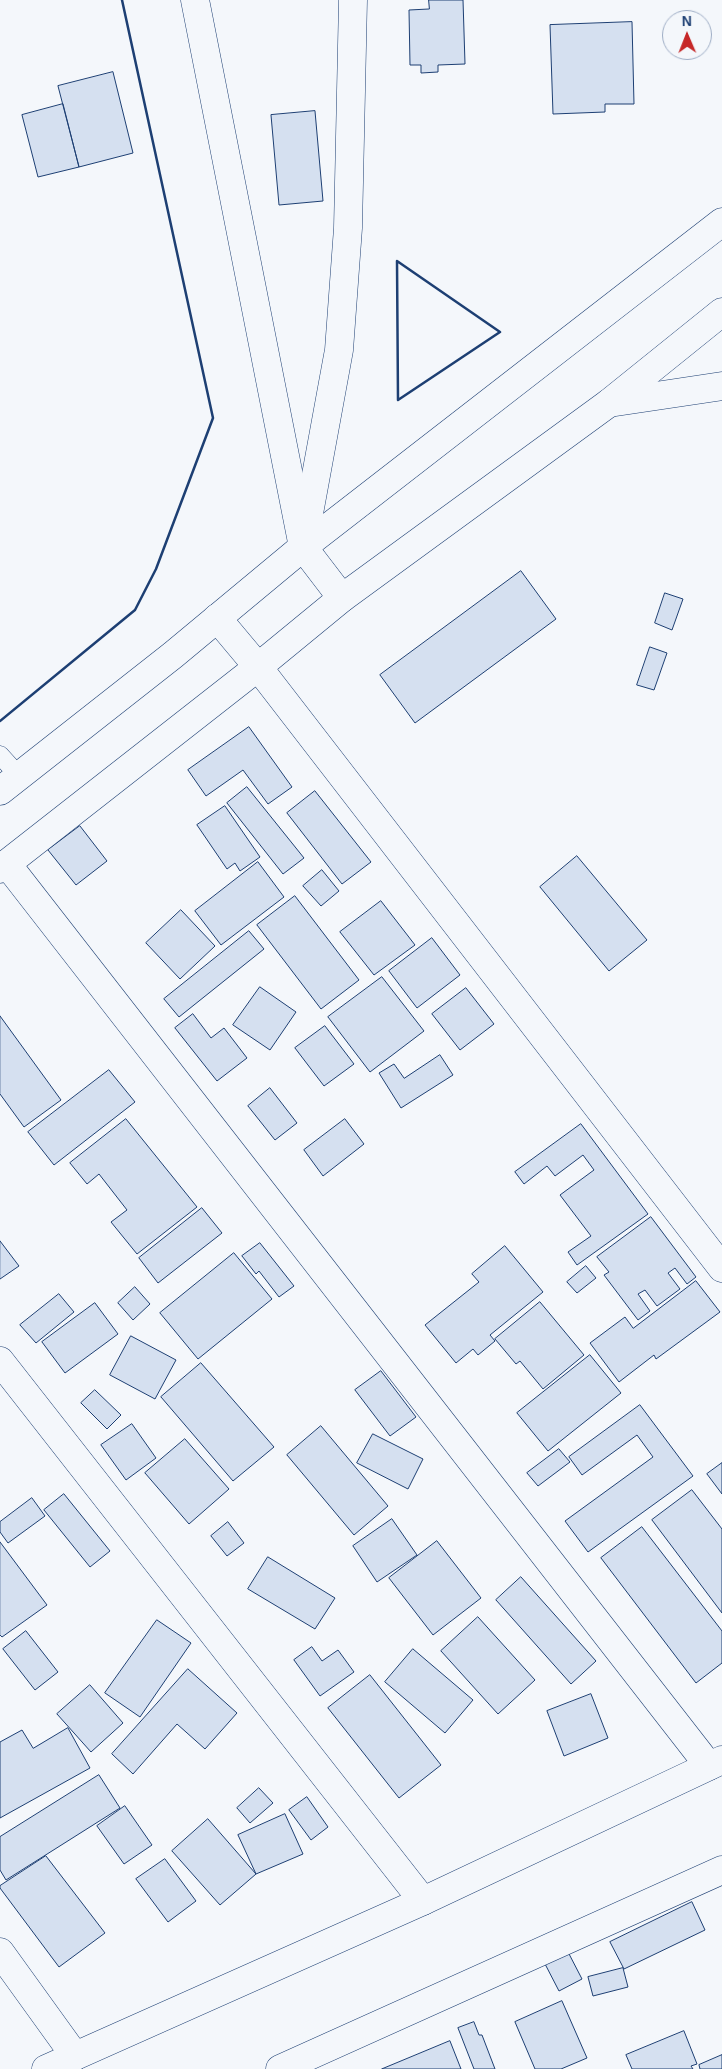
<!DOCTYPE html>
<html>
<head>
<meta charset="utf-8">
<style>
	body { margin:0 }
	#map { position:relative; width:722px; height:2069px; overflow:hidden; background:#f4f7fb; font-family:Helvetica,sans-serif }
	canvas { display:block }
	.north { position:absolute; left:662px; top:10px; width:50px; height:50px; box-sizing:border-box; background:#f4f7fb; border:1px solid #9eadc5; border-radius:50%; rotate:359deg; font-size:14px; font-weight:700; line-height:20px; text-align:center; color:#1d3f73 }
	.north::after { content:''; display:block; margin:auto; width:18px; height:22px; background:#c62828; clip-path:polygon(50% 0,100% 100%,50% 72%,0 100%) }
</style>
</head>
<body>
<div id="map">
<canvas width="722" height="2069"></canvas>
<div class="north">N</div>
</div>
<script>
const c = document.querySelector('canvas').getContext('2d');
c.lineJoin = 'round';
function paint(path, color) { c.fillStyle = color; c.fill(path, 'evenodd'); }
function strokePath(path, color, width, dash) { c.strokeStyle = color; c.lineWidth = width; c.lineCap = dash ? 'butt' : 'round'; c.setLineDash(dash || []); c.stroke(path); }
const building = new Path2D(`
	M429 0H463L465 64 438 65V72L421 73V65H410L409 10 429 9Z
	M632 22 634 104H605V112L553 114 550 25Z
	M113 72 133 153 79 167 58 86Z
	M63 104 79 167 38 177 22 115Z
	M315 111 323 201 279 205 271 115Z
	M521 571 556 619 415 723 380 675Z
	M665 593 683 599 672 630 655 623Z
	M650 647 667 653 654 690 637 685Z
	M249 727 292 787 268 804 243 770 206 796 188 770Z
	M247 787 304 858 283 874 227 803Z
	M315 791 371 862 342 884 287 813Z
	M225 806 260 857 240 871 235 863 227 869 197 825Z
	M80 826 107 861 76 885 48 850Z
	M577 856 647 940 609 971 540 887Z
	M258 862 284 897 221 945 195 911Z
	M322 870 339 891 321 906 303 886Z
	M295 896 359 980 321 1009 257 925Z
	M381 901 415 945 374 975 340 932Z
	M181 910 215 946 180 979 146 943Z
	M249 931 264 949 179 1017 164 999Z
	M432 938 460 975 417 1008 389 971Z
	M382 977 424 1031 370 1072 328 1017Z
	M260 987 296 1012 270 1050 233 1025Z
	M466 988 494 1024 460 1050 432 1014Z
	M193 1014 211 1038 224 1028 247 1058 217 1081 175 1028Z
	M0 1016 61 1100 24 1127 0 1094Z
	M325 1026 354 1064 324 1086 295 1048Z
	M440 1055 453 1075 401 1108 379 1073 394 1064 404 1078Z
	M109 1070 135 1102 54 1165 28 1132Z
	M270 1088 297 1123 275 1140 248 1106Z
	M126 1119 197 1207 137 1254 111 1222 127 1210 99 1174 87 1184 70 1163Z
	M345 1119 364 1144 323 1176 304 1150Z
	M581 1124 648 1214 577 1265 568 1252 591 1236 560 1195 594 1170 583 1155 555 1176 547 1166 524 1184 515 1172Z
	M202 1208 222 1233 158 1283 139 1258Z
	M651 1217 696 1277 687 1284 675 1268 668 1273 680 1289 657 1306 645 1290 638 1294 650 1311 638 1320 604 1275 609 1272 597 1257Z
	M0 1241 19 1266 0 1279Z
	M260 1243 294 1286 279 1297 259 1271 256 1274 242 1256Z
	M505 1246 543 1292 490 1335 495 1341 478 1355 473 1349 456 1363 425 1325 479 1282 472 1274Z
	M234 1253 272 1299 198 1359 160 1313Z
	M586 1266 596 1278 577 1293 567 1282Z
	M696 1281 720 1312 656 1359 654 1355 619 1382 590 1343 625 1317 633 1328Z
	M135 1287 150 1304 133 1320 118 1303Z
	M59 1294 74 1312 36 1343 20 1325Z
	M540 1302 584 1355 543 1389 520 1361 516 1364 495 1339Z
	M95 1303 118 1334 65 1373 42 1342Z
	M131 1336 176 1360 155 1399 110 1375Z
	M590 1355 621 1393 548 1451 517 1413Z
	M201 1363 274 1447 233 1481 161 1397Z
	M381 1371 416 1417 390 1436 355 1390Z
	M95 1390 121 1415 107 1429 81 1403Z
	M640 1405 693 1476 588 1552 565 1521 653 1457 637 1435 582 1475 569 1457Z
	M132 1424 156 1458 126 1480 101 1445Z
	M321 1426 388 1506 354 1535 287 1455Z
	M373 1434 423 1459 408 1489 357 1463Z
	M185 1439 229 1489 189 1524 145 1473Z
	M559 1449 570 1462 538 1486 527 1473Z
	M722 1463V1494L707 1474Z
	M692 1490 722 1529V1613L652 1520Z
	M64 1494 110 1551 90 1567 44 1510Z
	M32 1498 45 1516 8 1543 0 1532V1522Z
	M392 1519 417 1555 377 1582 353 1546Z
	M228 1522 244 1543 227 1556 211 1536Z
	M642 1527 722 1631V1663L696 1683 601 1558Z
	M437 1541 481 1598 433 1635 389 1578Z
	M0 1542 47 1605 2 1637 0 1635Z
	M268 1557 335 1598 315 1629 248 1589Z
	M521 1577 596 1661 571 1684 496 1600Z
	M478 1617 535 1680 498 1714 441 1651Z
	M157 1620 191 1643 140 1717 105 1693Z
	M26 1631 58 1672 35 1690 3 1649Z
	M312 1647 322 1661 338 1650 354 1672 320 1696 294 1660Z
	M413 1649 473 1700 445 1733 385 1682Z
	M188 1669 237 1713 205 1749 177 1724 133 1774 112 1754Z
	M370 1675 441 1765 399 1798 328 1708Z
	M90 1685 123 1723 91 1752 57 1714Z
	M591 1694 608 1738 564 1756 547 1711Z
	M68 1728 90 1768 0 1818V1742L22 1730 33 1748Z
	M99 1775 120 1808 6 1880 0 1870V1837Z
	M259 1788 273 1803 250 1823 237 1808Z
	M307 1797 328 1827 311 1840 289 1810Z
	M125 1806 152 1845 124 1864 97 1826Z
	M285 1814 303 1854 256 1874 238 1835Z
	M208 1819 256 1874 220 1905 172 1851Z
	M46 1856 105 1933 59 1967 0 1888V1886Z
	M165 1859 196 1901 168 1922 136 1879Z
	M692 1902 705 1930 624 1969 610 1942Z
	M567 1950 582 1979 559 1991 544 1962Z
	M623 1968 628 1987 593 1996 588 1977Z
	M562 2001 587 2058 561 2069H535L515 2022Z
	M474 2022 479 2035H482L495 2069H474L458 2028Z
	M684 2031 697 2064 691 2066 693 2069H632L626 2055Z
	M450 2041 461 2069H382Z
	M722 2055V2069H700L699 2065Z`);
paint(building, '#d5e0f0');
strokePath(building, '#1d3f73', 1);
const service = new Path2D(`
	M0 755 19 776`);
const minor = new Path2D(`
	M609 403 722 386
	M303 546 339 350 348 228 353 0
	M217 618 258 667 722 1268
	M7 864 709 1766
	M0 1361 423 1901
	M0 1952 75 2056`);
const tertiary = new Path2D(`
	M195 0 303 547 342 598
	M46 2069 423 1901 722 1760
	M280 2069 722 1870`);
const primary = new Path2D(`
	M0 791 173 655 303 547 722 222
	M0 869 258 667 342 598 609 403 722 312`);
strokePath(service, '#1d3f73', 19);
strokePath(minor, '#1d3f73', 29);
strokePath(tertiary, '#1d3f73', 29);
strokePath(primary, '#1d3f73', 29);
strokePath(service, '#f4f7fb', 18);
strokePath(minor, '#f4f7fb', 28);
strokePath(tertiary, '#f4f7fb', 28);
strokePath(primary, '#f4f7fb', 28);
strokePath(new Path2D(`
	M397 261 500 332 398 400Z
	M0 721 135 610 156 569 213 418 122 0`), '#1d3f73', 2.5);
</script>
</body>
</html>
